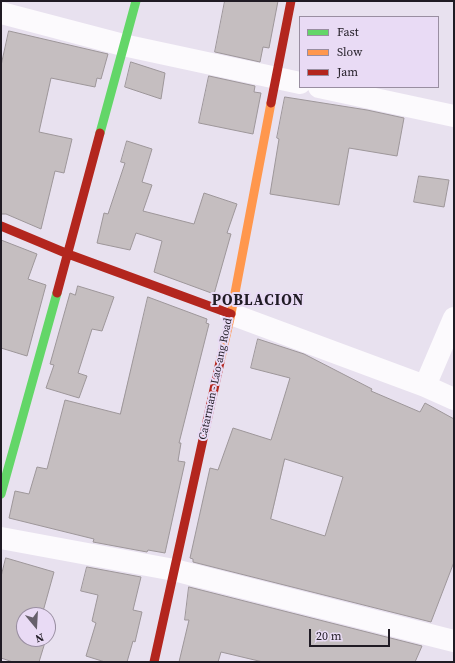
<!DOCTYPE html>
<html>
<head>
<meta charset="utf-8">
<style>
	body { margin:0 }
	#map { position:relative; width:455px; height:663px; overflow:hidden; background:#e8e1ef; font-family:"Source Serif 4",serif }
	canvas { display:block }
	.frame { position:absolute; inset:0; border:2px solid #201b24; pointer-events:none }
	.legend { position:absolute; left:299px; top:16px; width:140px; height:72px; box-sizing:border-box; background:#e9dbf5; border:1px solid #998ea1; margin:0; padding:5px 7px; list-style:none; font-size:12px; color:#201b24 }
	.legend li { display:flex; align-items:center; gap:8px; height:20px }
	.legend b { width:20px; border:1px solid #998ea1 }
	.north { position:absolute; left:16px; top:607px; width:40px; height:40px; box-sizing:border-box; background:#e9dbf5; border:1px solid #998ea1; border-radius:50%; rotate:162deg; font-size:11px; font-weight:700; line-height:16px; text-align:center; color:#201b24 }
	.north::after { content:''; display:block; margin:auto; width:14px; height:18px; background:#66606b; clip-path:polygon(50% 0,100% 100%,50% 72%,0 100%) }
	.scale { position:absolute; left:309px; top:629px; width:81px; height:18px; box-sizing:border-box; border:2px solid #201b24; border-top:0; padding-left:5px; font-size:12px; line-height:14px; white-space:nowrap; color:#201b24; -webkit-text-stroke:3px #e9dbf5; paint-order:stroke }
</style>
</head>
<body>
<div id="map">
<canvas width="455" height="663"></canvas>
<div class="frame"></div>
<ul class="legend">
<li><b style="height:5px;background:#63d668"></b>Fast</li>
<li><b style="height:5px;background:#ff974d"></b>Slow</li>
<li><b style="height:5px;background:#b3261e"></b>Jam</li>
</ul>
<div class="north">N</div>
<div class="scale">20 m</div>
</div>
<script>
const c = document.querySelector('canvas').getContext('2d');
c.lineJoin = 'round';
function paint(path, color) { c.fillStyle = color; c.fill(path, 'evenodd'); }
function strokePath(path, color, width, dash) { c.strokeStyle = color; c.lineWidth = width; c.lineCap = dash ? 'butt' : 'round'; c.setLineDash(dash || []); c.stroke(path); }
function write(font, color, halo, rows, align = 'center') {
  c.font = font + ' "Source Serif 4",serif'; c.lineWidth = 4; c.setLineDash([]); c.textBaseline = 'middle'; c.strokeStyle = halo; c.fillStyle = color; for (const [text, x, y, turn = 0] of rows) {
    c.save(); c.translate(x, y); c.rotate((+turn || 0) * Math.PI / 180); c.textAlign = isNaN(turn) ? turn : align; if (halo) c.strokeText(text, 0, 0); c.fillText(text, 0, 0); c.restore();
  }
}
const building = new Path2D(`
	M225 1H278L269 48 263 47 260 62 215 52Z
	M9 31 108 54 101 79 97 78 95 87 51 78 39 132 72 139 64 173 55 171 41 229 6 214H1V66Z
	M131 62 165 73 161 99 125 87Z
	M209 76 255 86 254 92 261 93 253 134 199 123Z
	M285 97 367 110 404 118 397 156 349 148 339 205 270 194 279 139 277 138Z
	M127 141 152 149 142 182 152 185 143 211 194 224 204 193 237 204 227 233 231 234 214 294 154 272 162 241 136 233 130 250 97 243 104 213 108 214 125 163 121 162Z
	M419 176 449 180 444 207 414 202Z
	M1 240 37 254 28 279 46 285 27 356 1 348Z
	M78 286 114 297 102 331 92 329 78 373 87 376 79 398 46 388 54 365 50 364 70 293 75 295Z
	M148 297 207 319 206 323 209 324 179 443H181L178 461 185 462 165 553 148 550 147 552 93 542 94 539 9 518 15 491 29 494 37 467 47 469 65 400 120 414Z
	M258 339 304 354 372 389 371 391 420 412 425 403 454 419V562L431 622 193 562V559L190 558 210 468 218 470 233 428 271 440 290 378 251 368ZM285 459 343 477 325 536 271 519Z
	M6 558 54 572 42 615H24V639H46L39 662H13L1 658V577Z
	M87 567 141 577 133 610 142 612 135 642 133 641 127 662H105L86 656 96 623 92 621 98 595 81 591Z
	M189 587 422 646 415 662H263L221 652 218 662H179L189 620H185Z`);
paint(building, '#c5bec0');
strokePath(building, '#9d9699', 1);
strokePath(new Path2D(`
	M1 13 123 45 300 83
	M319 87 454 116
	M231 314 425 386 454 399
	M425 386 454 318
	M1 538 174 570 454 641`), '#fcfafd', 22);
strokePath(new Path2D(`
	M100 133 136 1
	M1 494 57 293`), '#63d668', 9);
strokePath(new Path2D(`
	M220 362 231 314 271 103`), '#ff974d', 9);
strokePath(new Path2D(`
	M271 103 291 1
	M1 226 68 254 231 314
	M57 293 100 133
	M154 662 220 362`), '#b3261e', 9);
write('11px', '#201b24', '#e9dbf5', [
	["Catarman - Lao-ang Road",216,379,-78]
]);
c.letterSpacing = '1px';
write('bold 15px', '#201b24', '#e9dbf5', [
	["POBLACION",258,301]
]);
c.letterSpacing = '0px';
</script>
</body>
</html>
